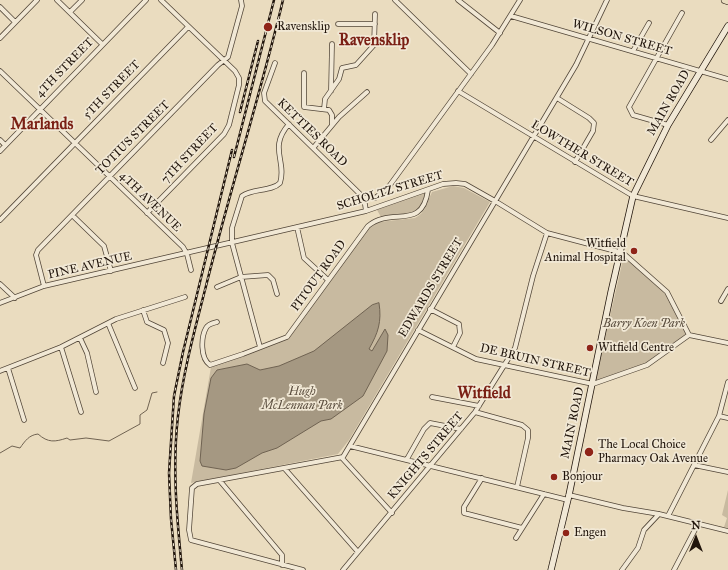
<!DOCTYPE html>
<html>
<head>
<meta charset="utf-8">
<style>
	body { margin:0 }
	#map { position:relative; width:728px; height:570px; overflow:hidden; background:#eadcbf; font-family:"IM FELL Great Primer",serif }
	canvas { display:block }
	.north { position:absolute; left:676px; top:518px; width:40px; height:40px; -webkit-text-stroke:3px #f1e8d5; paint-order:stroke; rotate:0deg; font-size:11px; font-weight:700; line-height:16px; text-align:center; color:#20140b }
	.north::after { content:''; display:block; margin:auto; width:14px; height:18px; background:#20140b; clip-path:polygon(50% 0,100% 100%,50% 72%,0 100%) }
</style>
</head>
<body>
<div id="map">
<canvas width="728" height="570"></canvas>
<div class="north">N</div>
</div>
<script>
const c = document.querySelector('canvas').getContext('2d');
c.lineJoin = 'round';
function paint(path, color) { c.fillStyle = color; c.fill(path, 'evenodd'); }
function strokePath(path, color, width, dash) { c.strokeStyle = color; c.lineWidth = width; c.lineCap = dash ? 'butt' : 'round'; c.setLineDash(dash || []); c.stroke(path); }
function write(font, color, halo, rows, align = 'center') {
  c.font = font + ' "IM FELL Great Primer",serif'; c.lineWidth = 3.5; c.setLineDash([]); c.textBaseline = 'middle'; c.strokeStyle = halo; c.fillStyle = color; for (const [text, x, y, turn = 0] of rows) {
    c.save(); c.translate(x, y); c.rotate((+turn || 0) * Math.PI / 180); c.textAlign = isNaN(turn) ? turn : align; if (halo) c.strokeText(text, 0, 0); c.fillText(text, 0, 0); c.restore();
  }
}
paint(new Path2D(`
	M453 186 464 188 490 202 349 440 338 454 191 483 211 367 287 338 368 228 379 222 415 218C426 213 427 202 432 192Z
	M426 193 418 211 414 214 381 217 377 210Z
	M624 255 667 296 687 334 645 364 595 382Z
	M728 490V528L724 527 727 518 722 515Z`), '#c8baa0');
const water = new Path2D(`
	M379 303C382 322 378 333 369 349L372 351 385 329 388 335 387 351 363 396 331 419 321 421 277 448 262 453 236 468 226 470 202 466 200 461 204 414 211 378 217 370 247 364 260 370 279 366 314 351 372 305Z`);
paint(water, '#a59882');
strokePath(water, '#706352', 1);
strokePath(new Path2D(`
	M0 453 12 446 20 448C25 441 29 435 38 434 48 443 55 442 67 438L70 440 86 438 109 441 140 424V415L147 410 152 393 157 392`), '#706352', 1);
const street = new Path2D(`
	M57 0 102 44
	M395 0 471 74
	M458 0 500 33
	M0 7 15 22
	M70 12 82 0
	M511 16 728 79
	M338 24H375
	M0 38 37 0
	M633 51 649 23
	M275 63 264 93 265 101 364 198 366 211
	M0 71 183 247 187 254 191 270
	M304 73V107L329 110 332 115V125
	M331 91 332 44
	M458 91 633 196 728 218
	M557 98 589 118 594 123 593 131 575 162
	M324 109 325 99 339 79 342 68 356 65 374 45 375 14
	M668 125 633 115 629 107 682 13
	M0 140 5 145
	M711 140 728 120
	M314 147 339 117 367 92
	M0 151 146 0
	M364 198H375L387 189 492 45 520 0
	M147 213 224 134 229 125 239 85V78L235 71 161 0
	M72 215 104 246 111 271
	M0 220 188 27
	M297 227 304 258 328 280
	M0 284 15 298
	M44 286 36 255 38 250 218 65 228 57 242 6 241 0
	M217 287 241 277 268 275 273 280 277 294
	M721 301 728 289
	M0 303 44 286 366 211 443 184 456 183 465 184 495 201 547 233 623 253 667 292 689 335
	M430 309 459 324 460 333 453 347
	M143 310 147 322 164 330 168 343 163 363
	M217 322C213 323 208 324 206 328 201 337 200 358 210 365L243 354 287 337 368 226C392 206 422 232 428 190
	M108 323 135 388
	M418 330 476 359 593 384 647 365 689 335
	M689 335 728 343
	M80 338 87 353 96 392
	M61 347 81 412
	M260 347 232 243V228L242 196C253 188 271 192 280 183 287 161 268 148 289 124
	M8 368 24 420
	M0 371 61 347 116 319 185 297
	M432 397 479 406
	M475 412 522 425 528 430V438L517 487
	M719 416 728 418
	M350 446 568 500
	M342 458 392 513
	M407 459 424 429 430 423 461 429
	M694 465 728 472
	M285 469 358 552
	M482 478 464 507V513L522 528
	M220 481 282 555V565
	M569 495 623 508 659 514 728 531
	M668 516 719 416 728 382
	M516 538 544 494
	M303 570 191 540 189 530 192 488 197 484 343 457 576 65 607 0
	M343 570 475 412 515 348 533 276 547 233
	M622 570 638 548 644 530 659 514
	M674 570 698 524`);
const secondary = new Path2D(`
	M551 570 569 495 611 292 633 196 668 125 728 26`);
const highway = new Path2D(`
	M725 0 728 1`);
strokePath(street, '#524638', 5.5);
strokePath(secondary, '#20140b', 7);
strokePath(highway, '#20140b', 8);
strokePath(street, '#f1e8d5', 4);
strokePath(secondary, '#f1e8d5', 5.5);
strokePath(highway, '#eadcbf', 7);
const rail = new Path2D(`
	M240 112 258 41
	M234 157 274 0
	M176 570 171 519 169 473 174 396 183 352 232 150
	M182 570C177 519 172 468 178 416 183 372 195 329 206 286 230 190 260 96 283 0`);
strokePath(rail, '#20140b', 2.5);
strokePath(rail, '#f1e8d5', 1, [3]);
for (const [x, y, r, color] of [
	[268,27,5,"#8f2418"],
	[634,251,4,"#8f2418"],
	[590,348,4,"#8f2418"],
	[589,452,5,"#8f2418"],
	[554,477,4,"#8f2418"],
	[566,533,4,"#8f2418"]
]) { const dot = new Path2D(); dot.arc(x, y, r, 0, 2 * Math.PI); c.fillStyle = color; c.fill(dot); strokePath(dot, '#f1e8d5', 1.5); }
write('12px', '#20140b', '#f1e8d5', [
	["Ravensklip",277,27],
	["Witfield",626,244,"right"],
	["Animal Hospital",626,258,"right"],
	["Witfield Centre",598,348],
	["The Local Choice",598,445],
	["Pharmacy Oak Avenue",598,459],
	["Bonjour",562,477],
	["Engen",574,533]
], 'left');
write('12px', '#20140b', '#f1e8d5', [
	["WILSON STREET",622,38,16],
	["4TH STREET",65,68,-46],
	["5TH STREET",112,90,-46],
	["MAIN ROAD",669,103,-60],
	["KETTIES ROAD",312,133,44],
	["TOTIUS STREET",133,138,-45],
	["7TH STREET",190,154,-47],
	["LOWTHER STREET",582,154,31],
	["SCHOLTZ STREET",390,191,-17],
	["4TH AVENUE",150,202,44],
	["PINE AVENUE",90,266,-13],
	["PITOUT ROAD",319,276,-54],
	["EDWARDS STREET",431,288,-59],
	["DE BRUIN STREET",535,361,13],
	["MAIN ROAD",573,423,-78],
	["KNIGHTS STREET",426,456,-50]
]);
write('italic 12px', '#5b4e3f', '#f1e8d5', [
	["Barry Koen Park",644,324],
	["Hugh",302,392],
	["McLennan Park",302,406]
]);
write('bold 16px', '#7a1f14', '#f1e8d5', [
	["Ravensklip",374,41],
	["Marlands",42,125],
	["Witfield",484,394]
]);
</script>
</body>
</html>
